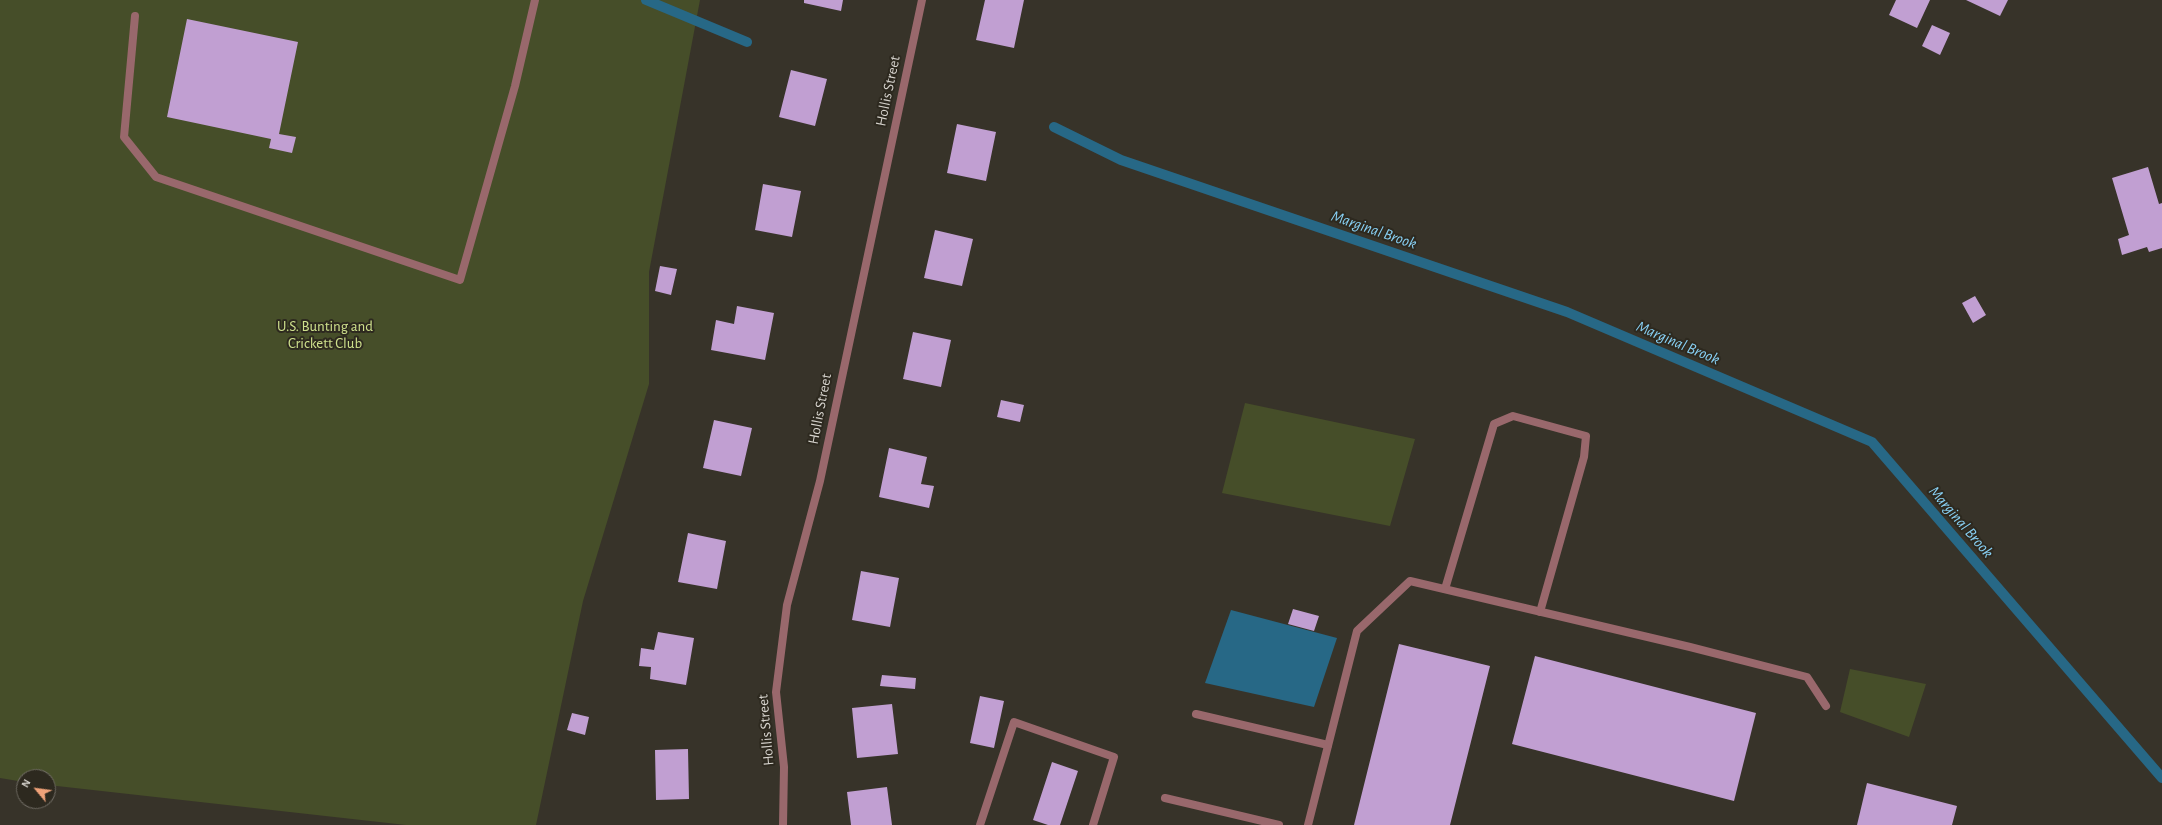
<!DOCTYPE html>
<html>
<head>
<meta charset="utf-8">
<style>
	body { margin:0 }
	#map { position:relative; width:2162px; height:825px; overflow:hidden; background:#373329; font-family:"Alegreya Sans",sans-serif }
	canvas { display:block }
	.north { position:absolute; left:16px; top:769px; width:40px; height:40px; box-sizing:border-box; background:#2d291f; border:1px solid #716d65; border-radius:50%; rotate:299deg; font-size:11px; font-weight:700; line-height:16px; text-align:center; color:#d6d3cd }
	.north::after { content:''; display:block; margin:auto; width:14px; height:18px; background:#f0a279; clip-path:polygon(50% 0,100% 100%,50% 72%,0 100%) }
</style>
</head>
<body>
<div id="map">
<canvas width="2162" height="825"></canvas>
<div class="north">N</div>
</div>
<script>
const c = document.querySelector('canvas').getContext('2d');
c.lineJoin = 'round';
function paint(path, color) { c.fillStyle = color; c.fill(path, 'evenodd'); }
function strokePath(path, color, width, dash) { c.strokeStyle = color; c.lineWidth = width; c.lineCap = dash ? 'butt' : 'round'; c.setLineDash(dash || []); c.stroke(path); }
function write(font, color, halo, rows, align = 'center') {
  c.font = font + ' "Alegreya Sans",sans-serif'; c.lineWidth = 4; c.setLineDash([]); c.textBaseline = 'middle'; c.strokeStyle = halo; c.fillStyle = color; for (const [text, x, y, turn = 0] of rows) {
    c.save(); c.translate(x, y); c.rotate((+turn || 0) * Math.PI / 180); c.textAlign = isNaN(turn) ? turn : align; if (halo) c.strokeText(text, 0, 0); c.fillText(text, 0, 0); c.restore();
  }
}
paint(new Path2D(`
	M0 0H700L649 272V384L583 601 536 825H406L48 785V777H24V782L0 778Z
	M1245 403 1415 439 1390 526 1222 493Z
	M1850 669 1926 684 1909 737 1840 712Z`), '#464e29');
paint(new Path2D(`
	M1231 610 1337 638 1314 707 1205 683Z`), '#276886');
strokePath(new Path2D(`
	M646 0 747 42
	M1054 127 1121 160 1567 312 1872 442 2162 778`), '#276886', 10);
paint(new Path2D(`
	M804 0H843L841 11 804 3Z
	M985 0H1024L1014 48 976 40Z
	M1896 0H1930L1917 28 1889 15Z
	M1966 0H2008L2000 16Z
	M187 19 298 42 279 134 296 137 292 153 269 148 271 139 167 117Z
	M1932 25 1950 33 1940 55 1922 46Z
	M791 70 827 79 815 126 779 117Z
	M957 124 996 132 986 181 947 173Z
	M2148 167 2159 204 2162 203V248L2149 252 2147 247 2122 255 2118 239 2129 235 2112 178Z
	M763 184 801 191 792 237 755 230Z
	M935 230 973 239 962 286 924 278Z
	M660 266 677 269 671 295 655 291Z
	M1975 296 1986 315 1973 323 1962 303Z
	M737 306 774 313 765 360 711 350 716 320 734 324Z
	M913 332 951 340 941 387 903 379Z
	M1001 400 1024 405 1020 422 997 417Z
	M714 420 752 428 741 476 703 468Z
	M889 448 927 457 921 484 934 486 929 508 879 497Z
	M688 533 726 541 717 589 678 582Z
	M861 571 899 578 890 627 852 620Z
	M1293 609 1319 616 1314 631 1288 624Z
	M658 632 694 638 686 685 650 679 651 667 639 666 641 648 654 650Z
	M1399 644 1490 666 1450 825H1354Z
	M1535 656 1756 713 1734 801 1512 744Z
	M882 675 916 678 915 689 880 686Z
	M980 696 1004 701 994 748 970 743Z
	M892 704 898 754 857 758 852 708Z
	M572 713 589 717 585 735 567 730Z
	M688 749 689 799 656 800 655 750Z
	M1052 762 1078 771 1060 825H1048L1033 820Z
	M1867 783 1957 806 1952 825H1857Z
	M887 787 892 825H851L847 792Z`), '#c19fd2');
strokePath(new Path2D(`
	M135 16 124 137 156 177 460 280 515 86 535 0
	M1445 589 1494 424 1513 416 1586 436 1584 457 1540 612
	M1196 714 1328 745
	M1165 798 1279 825
	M980 825 1014 722 1114 757 1093 825`), '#99686c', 8);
strokePath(new Path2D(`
	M783 825 784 767 776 692 787 605 820 481 922 0
	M1308 825 1357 631 1410 581 1690 647 1807 677 1826 706`), '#99686c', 8);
write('15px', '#d6d3cd', '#2d291f', [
	["Hollis Street",888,91,-78],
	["Hollis Street",820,409,-79],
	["Hollis Street",766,730,-95]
]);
write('15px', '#cee08c', '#2d291f', [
	["U.S. Bunting and",325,326],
	["Crickett Club",325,343]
]);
write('italic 16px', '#88d0f4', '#2d291f', [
	["Marginal Brook",1374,230,19],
	["Marginal Brook",1678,343,23],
	["Marginal Brook",1961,522,49]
]);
</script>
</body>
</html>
